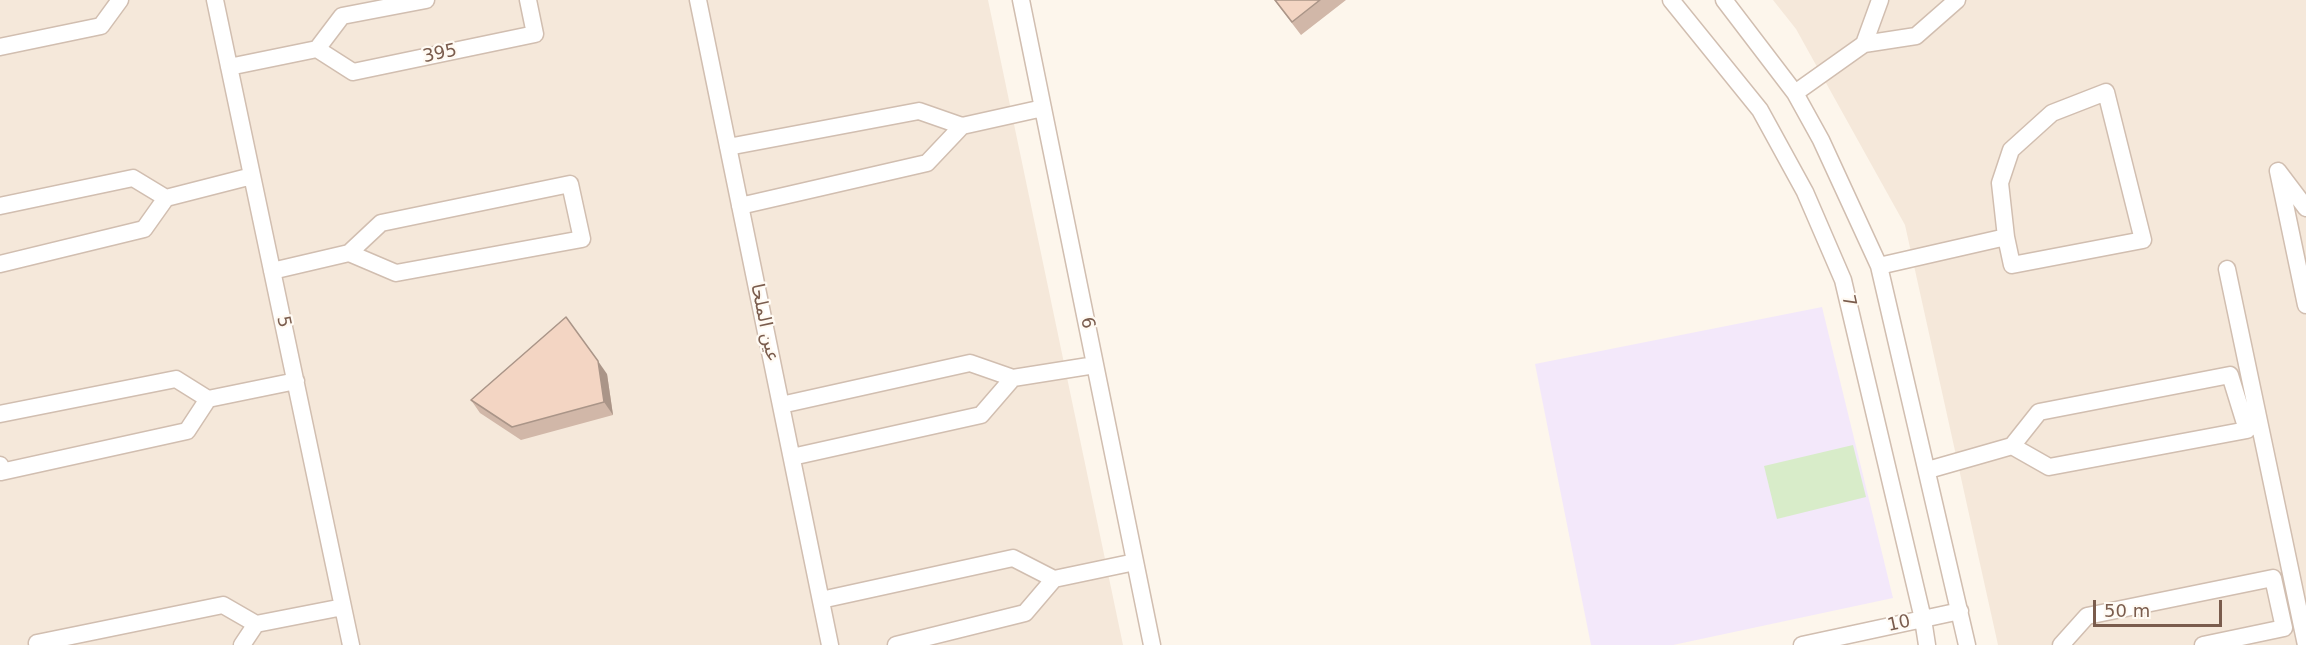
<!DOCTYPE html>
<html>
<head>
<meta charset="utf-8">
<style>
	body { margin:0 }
	#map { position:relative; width:2306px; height:645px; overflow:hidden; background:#fdf6ec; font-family:"DejaVu Sans",sans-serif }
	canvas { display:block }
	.scale { position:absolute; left:2093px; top:600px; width:129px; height:27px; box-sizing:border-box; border:3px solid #7a5c4d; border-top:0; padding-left:8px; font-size:18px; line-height:21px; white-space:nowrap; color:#7a5c4d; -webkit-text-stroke:4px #fffaf3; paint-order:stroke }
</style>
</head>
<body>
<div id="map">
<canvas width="2306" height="645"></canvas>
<div class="scale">50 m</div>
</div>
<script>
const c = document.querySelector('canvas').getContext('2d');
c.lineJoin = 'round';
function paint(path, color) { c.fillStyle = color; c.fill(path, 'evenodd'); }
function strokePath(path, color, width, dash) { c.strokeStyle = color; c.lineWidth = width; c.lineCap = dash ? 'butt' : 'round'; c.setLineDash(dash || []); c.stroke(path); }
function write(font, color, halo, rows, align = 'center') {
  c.font = font + ' "DejaVu Sans",Vazirmatn,sans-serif'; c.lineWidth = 4.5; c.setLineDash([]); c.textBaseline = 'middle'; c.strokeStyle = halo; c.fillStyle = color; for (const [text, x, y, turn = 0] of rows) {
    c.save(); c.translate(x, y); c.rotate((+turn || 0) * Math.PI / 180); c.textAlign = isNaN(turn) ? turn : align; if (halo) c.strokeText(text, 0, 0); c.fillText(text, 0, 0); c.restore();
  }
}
paint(new Path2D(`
	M0 0H988L1123 645H0Z
	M1773 0H2306V645H1998L1905 225 1796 29Z`), '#f5e8da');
paint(new Path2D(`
	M1822 307 1893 598 1673 645H1591L1535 364Z`), '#f3e8fa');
paint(new Path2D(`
	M1853 445 1866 497 1777 519 1764 466Z`), '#d8ecc9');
const minor = new Path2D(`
	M215 0 351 645
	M698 0 830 645
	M1021 0 1152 645
	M1671 0 1760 110 1805 192 1843 280 1923 619 1927 645
	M1724 0 1795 93 1821 140 1879 266 1967 645
	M1864 44 1880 0
	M0 47 101 26 120 0
	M317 49 353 72 535 34 528 0
	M229 67 317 49 342 16 426 0
	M1795 93 1864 44 1916 36 1957 0
	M962 126 1043 108
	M728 147 919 111 962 126 927 163 740 206
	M0 206 133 178 166 198
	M2306 208 2278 171 2306 305
	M0 264 144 229 166 198 252 176
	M1879 266 2006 237 2012 265 2143 240 2106 92 2052 113 2011 150 2000 183 2006 237
	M2227 269 2306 645
	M272 271 349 253 396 273 582 239 570 184 381 223 349 253
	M1013 378 1095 365
	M781 405 970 363 1013 378 981 415 792 457
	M0 414 176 379 208 399
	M0 465 1 472 187 431 208 399 296 381
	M1928 470 2012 446 2049 467 2247 430 2230 375 2039 412 2012 446
	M1054 579 1135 562
	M821 600 1013 558 1054 579 1025 613 896 645
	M38 645 37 643 223 605 256 624 343 607
	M242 645 256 624
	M1802 645 1960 611
	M2061 645 2087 616 2273 578 2284 628 2203 645`);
strokePath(minor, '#d1beb0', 19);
strokePath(minor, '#fff', 16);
paint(new Path2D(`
	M1274 0H1346L1301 35Z
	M607 374 613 415 521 440 480 413 471 400Z`), '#d1b7a8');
paint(new Path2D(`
	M598 361 607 374 613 415 604 402Z`), '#aa9588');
const building = new Path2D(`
	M1275 0H1320L1292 22Z
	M566 317 598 361 604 402 512 427 471 400Z`);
paint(building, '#f3d5c3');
strokePath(building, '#aa9588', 1.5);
write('18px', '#7a5c4d', '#fffaf3', [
	["395",440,54,-12],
	["7",1848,301,77],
	["5",283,322,78],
	["عين الملحا",764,323,78],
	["6",1087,323,79],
	["10",1899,624,-12]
]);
</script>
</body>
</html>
